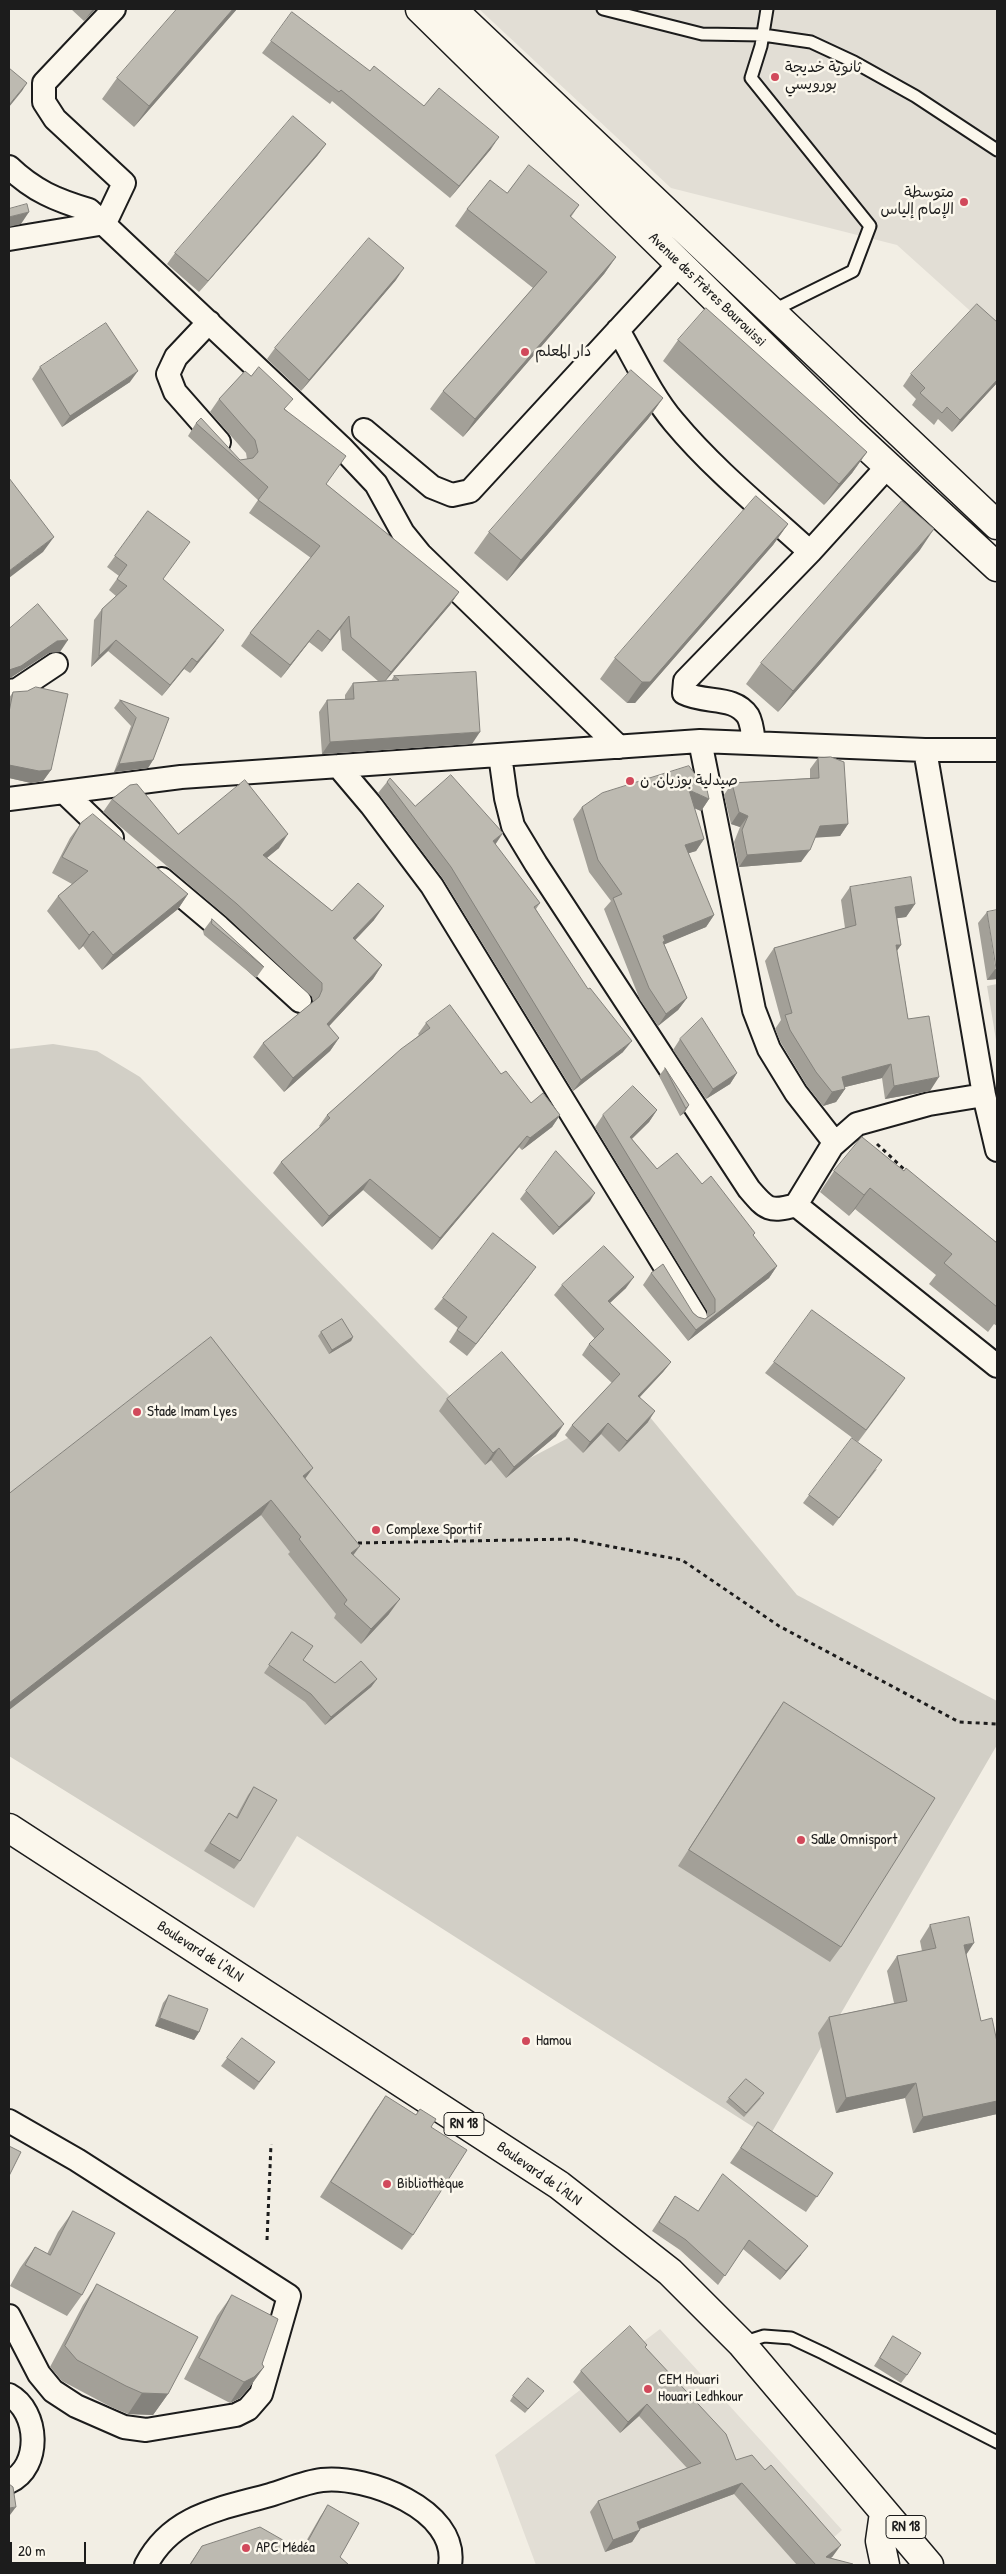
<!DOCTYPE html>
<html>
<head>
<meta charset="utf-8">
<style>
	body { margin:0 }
	#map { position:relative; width:1006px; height:2574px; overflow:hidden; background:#f2eee4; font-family:"Patrick Hand",sans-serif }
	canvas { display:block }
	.frame { position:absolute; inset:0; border:10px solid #1c1c1c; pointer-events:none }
	.scale { position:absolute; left:10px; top:2542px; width:76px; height:22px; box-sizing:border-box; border:2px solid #1c1c1c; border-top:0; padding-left:6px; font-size:15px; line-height:18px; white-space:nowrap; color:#1c1c1c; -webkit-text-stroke:4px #fbf7ec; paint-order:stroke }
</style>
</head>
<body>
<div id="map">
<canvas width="1006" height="2574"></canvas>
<div class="frame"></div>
<div class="scale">20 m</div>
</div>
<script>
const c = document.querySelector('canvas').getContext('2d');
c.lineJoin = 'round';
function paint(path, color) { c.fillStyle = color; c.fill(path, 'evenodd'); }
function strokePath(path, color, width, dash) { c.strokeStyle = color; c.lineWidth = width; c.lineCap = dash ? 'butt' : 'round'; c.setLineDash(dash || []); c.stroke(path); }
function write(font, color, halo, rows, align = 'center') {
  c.font = font + ' "Patrick Hand","Playpen Sans Arabic",sans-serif'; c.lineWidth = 5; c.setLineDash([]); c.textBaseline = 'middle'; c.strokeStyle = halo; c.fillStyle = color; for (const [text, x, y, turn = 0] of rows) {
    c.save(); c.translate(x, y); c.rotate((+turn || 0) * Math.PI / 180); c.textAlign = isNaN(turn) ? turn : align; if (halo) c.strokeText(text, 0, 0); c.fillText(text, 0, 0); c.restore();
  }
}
paint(new Path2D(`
	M479 9H997V335L897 245 671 188Z
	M660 2329 842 2530 824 2546 828 2565H536L495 2455Z`), '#e2ded5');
paint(new Path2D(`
	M997 984V1046L987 986Z
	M53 1044 97 1051 140 1077 517 1465 617 1412 649 1416 797 1595 997 1701V1745L769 2137 297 1836 254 1908 9 1756V1049Z`), '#d2cfc6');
const service = new Path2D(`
	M603 9 702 34 763 35 811 42 854 62 915 96 997 150
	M767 9 761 46 751 78 870 226 853 271 772 311
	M742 2343 764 2336 791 2338 823 2353 997 2442`);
const minor = new Path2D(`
	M9 167C34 191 56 200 89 210L342 448 376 484 403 533 420 554 619 747
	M9 239 105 223 124 183 55 119 44 102V83L114 9
	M209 322 176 357 168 374 175 392 219 442
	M618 330C636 361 651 395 674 422 714 470 764 510 810 552
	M364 430 432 487 452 495 470 491 680 263
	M9 691 17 690 56 664
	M700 741 754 1010 769 1049 796 1093 835 1143
	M754 743C753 735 752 723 748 716 734 695 706 704 684 693L685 681 810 552 888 466
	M925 750 984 1095 997 1150
	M500 755 506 798 513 826 536 864 749 1189C766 1209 769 1213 796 1205L832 1146 857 1124 929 1104 984 1095
	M338 766 371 805 432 886 696 1317
	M64 792 112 838
	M9 799 181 777 700 741 925 750H997
	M162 879 219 927 300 1001
	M796 1205 997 1366
	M9 2121 77 2160 289 2296 261 2394 248 2409 236 2415 146 2430 124 2427 76 2406 53 2391 39 2374 9 2316
	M9 2395C39 2411 42 2467 9 2482
	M146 2565C172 2515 220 2509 270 2495 287 2490 305 2482 322 2480 366 2475 459 2509 450 2565`);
const secondary = new Path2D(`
	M420 9 850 431 997 567
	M452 9 997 525`);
const primary = new Path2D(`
	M9 1828 559 2185 670 2272 741 2343 929 2565
	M884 2513 880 2541 885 2565`);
strokePath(service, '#1c1c1c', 15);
strokePath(minor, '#1c1c1c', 26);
strokePath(secondary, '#1c1c1c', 31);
strokePath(primary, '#1c1c1c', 31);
strokePath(new Path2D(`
	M877 1144 907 1172
	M358 1543 571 1539 682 1560 779 1626 959 1722 997 1724
	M267 2240 271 2144`), '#1c1c1c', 3, [4, 4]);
strokePath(service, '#fbf7ec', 11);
strokePath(minor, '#fbf7ec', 22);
strokePath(secondary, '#fbf7ec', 28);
strokePath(primary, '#fbf7ec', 28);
paint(new Path2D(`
	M71 9H96L84 21Z
	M237 9 134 127 102 99 117 78Z
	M271 41 370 71 424 106 491 149 450 198 332 101 330 104 262 53Z
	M326 144 317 156 199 292 167 264 175 253Z
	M507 193 579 205 571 217 616 257 604 274 463 437 430 409 443 391 533 288 455 226 467 209Z
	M396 280 301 391 267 359 275 348Z
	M678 340 867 452 852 473 824 505 663 361Z
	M40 367 130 382 62 427 32 379Z
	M911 374 997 383 952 432 938 419 934 425 912 405 916 399 903 386Z
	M663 398 648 419 507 581 474 553 489 532Z
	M219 399 285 410 326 484 459 592 450 605 385 681H391L394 676 472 744 322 754 319 712 327 700H345V695L353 683 378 681 342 650 340 629 322 652 309 642 281 678 241 646 250 633 311 558 249 513 258 500 188 436 196 423 240 460 247 459 246 453 210 412Z
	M148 511 163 579 216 641 190 673 184 669 162 696 108 651 91 667 94 620 102 609 116 596 109 590 119 576 107 567Z
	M788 524 773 545 635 703H627L600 679 615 658Z
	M920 550 778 712 746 684 761 663Z
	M13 692 51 770 43 781 31 783 9 778V698Z
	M120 700 169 718 153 760 148 768 114 772 131 726 114 708Z
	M818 758 848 824 840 836 815 837 801 862 739 867 734 842 740 827 731 824 724 795 732 783 810 778V769Z
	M387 782 415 806 495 844 540 903 536 909 623 1052 573 1091 443 879 378 793Z
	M112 799 178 834 279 848 267 858 332 911 374 920 355 940 382 965 373 979 329 1026 339 1038 330 1051 284 1092 253 1057 263 1043 313 1002 312 997 227 917 103 812Z
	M709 799 701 811 694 808 704 839 696 851 688 853 714 915 706 927 664 944 687 998 678 1010 658 1026 640 1000 604 909 611 901 589 872 573 819 582 807Z
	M81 823 188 894 178 909 102 970 83 946 79 950 47 911 58 896 72 884 52 873 70 838Z
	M850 887 915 904 906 917 897 918 901 945 897 951 908 1019 930 1091 885 1099 882 1078 845 1087V1089L836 1102 823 1106 807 1086 781 1043 775 1029 781 1020 765 961 774 948 845 928 841 900Z
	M987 912 997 979 987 980 978 923Z
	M212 919 264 967 256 978 204 935 203 931Z
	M426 1023 501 1074 531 1103 560 1115 552 1127 522 1150 519 1147 432 1250 363 1190 322 1227 273 1173 281 1162 320 1127 319 1126 327 1115 419 1035 418 1034Z
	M680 1039 737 1073 730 1084 706 1099 673 1050Z
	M665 1068 689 1105 684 1113 680 1116 659 1076Z
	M657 1110 649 1122 632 1139 657 1169 702 1184 753 1236 777 1266 769 1278 688 1341 643 1285 651 1273 698 1317 705 1319 707 1317V1311L595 1127 603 1115Z
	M834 1171H904L997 1243V1326L994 1324 988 1332 929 1284 936 1275 855 1209 849 1216 820 1192Z
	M526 1191 590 1201 553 1235 520 1199Z
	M528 1278 467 1356 449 1342 458 1328 434 1309 443 1298Z
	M562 1285 626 1288 610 1303 671 1362 663 1372 640 1397 648 1422 619 1452 601 1434 583 1453 565 1435 572 1425 612 1383 582 1355 589 1344 595 1339 554 1295Z
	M321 1332 353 1337 351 1341 329 1354 318 1336Z
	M774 1362 897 1390 858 1442 765 1373Z
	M447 1399 556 1436 506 1478 491 1460 485 1465 439 1411Z
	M877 1469 833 1526 803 1503 809 1495Z
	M305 1478 389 1614 361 1644 334 1618 336 1614 288 1554 290 1552 261 1515 9 1710V1494Z
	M292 1632 303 1660 335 1683 377 1679 371 1687 325 1725 305 1702 264 1673Z
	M784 1702 841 1947 830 1962 678 1866 773 1717Z
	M254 1787 240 1861 234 1869 204 1851 229 1813 236 1817 248 1795Z
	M930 1925 966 1954 981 2021 997 2042V2114L913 2133 905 2098 836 2113 818 2033 829 2017 894 2003 887 1971 897 1956 922 1951 920 1941Z
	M169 1995 199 2032 194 2040 155 2026 163 2003Z
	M227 2058 275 2062 254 2090 221 2066Z
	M386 2096 413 2235 402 2250 320 2197 375 2111Z
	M729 2098H761L744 2117 726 2102Z
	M758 2122 833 2173 806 2212 730 2163Z
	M675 2196 698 2211 801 2255 780 2280 743 2249 718 2285 680 2250 652 2231Z
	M73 2211 82 2295 67 2316 10 2286 20 2268 35 2247 47 2254 58 2232Z
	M97 2284 168 2394 153 2415 128 2414 111 2407 62 2381 50 2367 83 2305Z
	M232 2295 264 2367 249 2388 240 2398 230 2403 184 2379 217 2316Z
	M893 2336 907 2375 901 2383 874 2366Z
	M647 2345 645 2347 736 2460 833 2556 831 2558 853 2565H797L734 2494 640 2529 632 2542 605 2552 590 2512 598 2501 687 2468 639 2416 620 2433 573 2382 581 2371Z
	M541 2395 525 2413 510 2401 513 2396Z
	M328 2505 340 2557 349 2565H189L202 2546 301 2550 320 2517Z`), '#a3a098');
paint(new Path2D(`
	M93 9H96L84 21Z
	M233 9H237L134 127 149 106Z
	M27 83 22 91 9 107V105Z
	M499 137 491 149 450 198 459 186Z
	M326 144 317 156 199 292 208 281Z
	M29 212 21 224 9 227V217Z
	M616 257 604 274 463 437 475 419Z
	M404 268 396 280 301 391 309 380Z
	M138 371 130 382 62 427 70 416Z
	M997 380V383L952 432 960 420Z
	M663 398 648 419 507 581 521 560Z
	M867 452 852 473 824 505 839 484Z
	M788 524 773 545 635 703H627L642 682Z
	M934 529 920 550 778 712 793 691Z
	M54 537 43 552 9 578V571Z
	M459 592 450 605 382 685 391 672Z
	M349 616 340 629 322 652 330 640Z
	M224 630 216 641 190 673 197 662Z
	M318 630 309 642 281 678 290 665Z
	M68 640 60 652 49 653 12 677 9 678V669L57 641Z
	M116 640 108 651 91 667 99 656Z
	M192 658 184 669 162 696 170 685Z
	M480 732 472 744 322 754 330 742Z
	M153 760 148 768 114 772 119 764Z
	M9 765 51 770 43 781 31 783 9 778Z
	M689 790 709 799 701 811 680 802Z
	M739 812 748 816 740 827 731 824Z
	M848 824 840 836 812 838 820 826Z
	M503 833 495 845 493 841Z
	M288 834 279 848 254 868 263 855Z
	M704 839 696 851 677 857 685 845Z
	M810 850 801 862 739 867 747 855Z
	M188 894 178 909 102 970 113 955Z
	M915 904 906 917 885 920 895 907Z
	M384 906 374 920 344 952 353 938Z
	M714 915 706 927 663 945V936Z
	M93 931 83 946 79 950 89 935Z
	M896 945H901L891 958Z
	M382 965 373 979 318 1038 327 1024Z
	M996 968H997V979L987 980Z
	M687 998 678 1010 658 1026 666 1014Z
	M339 1038 330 1051 284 1092 293 1078Z
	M632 1041 623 1052 573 1091 581 1080Z
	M891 1064 882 1078 833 1090 842 1077Z
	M737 1073 730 1084 706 1099 713 1089Z
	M939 1077 930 1091 885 1099 894 1086Z
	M845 1089 836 1102 823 1106 832 1092Z
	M689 1105 684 1113 680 1116 686 1108Z
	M657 1110 649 1122 622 1148 630 1137Z
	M560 1115 552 1127 522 1150 530 1138Z
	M527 1136 519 1147 432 1250 440 1238Z
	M370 1179 363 1190 322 1227 329 1216Z
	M870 1188 855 1209 849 1216 864 1195Z
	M595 1193 590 1201 553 1235 559 1227Z
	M777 1266 769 1278 688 1341 696 1330Z
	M536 1267 528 1278 467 1356 476 1344Z
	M634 1277 626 1288 600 1312 608 1301Z
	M353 1337 351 1341 329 1354 332 1350Z
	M671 1362 663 1372 631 1406 638 1396Z
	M655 1411 648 1422 619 1452 627 1441Z
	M608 1423 601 1434 583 1453 590 1442Z
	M564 1424 556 1436 506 1478 514 1467Z
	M499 1448 491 1460 485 1465 493 1453Z
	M313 1468 302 1483 303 1476Z
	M271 1500 261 1515 9 1710V1703Z
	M360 1546 349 1561 351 1553Z
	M400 1599 389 1614 361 1644 371 1629Z
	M377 1679 371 1687 325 1725 331 1717Z
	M974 1943 964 1958V1945Z
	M160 2018 199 2032 194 2040 155 2026Z
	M916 2083 905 2098 836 2113 846 2098Z
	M997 2101V2114L913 2133 923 2117Z
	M808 2246 801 2255 780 2280 786 2271Z
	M264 2367 249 2388 240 2398 230 2403 244 2382Z
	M142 2393 168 2394 153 2415 128 2414Z
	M647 2404 639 2416 620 2433 628 2422Z
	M742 2483 734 2494 629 2533 637 2522Z
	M16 2507 10 2515 9 2516V2508Z
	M640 2530 632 2542 605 2552 613 2540Z
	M841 2545 833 2556 823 2565 826 2557Z`), '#84827c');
const building = new Path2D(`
	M177 9H233L149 106 117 78Z
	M292 12 370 71 374 66 424 106 439 88 499 137 459 186 341 90 339 92 271 41Z
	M9 68 27 83 9 105Z
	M293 116 326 144 208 281 175 253Z
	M529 165 579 205 570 216 616 257 475 419 443 391 547 272 467 209 490 180 507 193Z
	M27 204 29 212 9 217V209Z
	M369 238 404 268 309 380 275 348Z
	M977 304 997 322V380L960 420 947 407 942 413 920 393 925 388 911 374Z
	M706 308 867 452 839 484 678 340Z
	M106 323 138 371 70 416 40 367Z
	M259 367 293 399 284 409 346 456 326 484 459 592 391 672 351 637 349 616 330 640 318 630 290 665 250 633 320 546 258 500 268 487 196 423 201 418 240 460 253 458 258 452 255 440 219 399 245 371 251 376Z
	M631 370 663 398 521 560 489 532Z
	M9 478 54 537 9 571Z
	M756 496 788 524 650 682H642L615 658Z
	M902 501 934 529 793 691 761 663Z
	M148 511 190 542 163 579 224 630 197 662 192 658 170 685 116 640 99 656 102 609 127 586 117 579 127 565 115 556Z
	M38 604 68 640 57 641 21 666 9 670V629Z
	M476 672 480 732 330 742 327 700 354 699 353 683 399 680 394 676Z
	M36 687 68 694 51 770 39 771 9 765V712L13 692 27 691Z
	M120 700 169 718 153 760 119 764 136 718Z
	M831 757 844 762 848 824 820 826 810 850 747 855 742 830 748 816 739 812 732 783 819 778 818 758Z
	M689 766 703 785H706L709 799 689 790 704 839 685 845 714 915 663 936 665 941 663 942 687 998 666 1014 649 988 613 898 622 894 598 860 582 807 602 793Z
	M451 775 503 833 493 841 540 903 534 907 588 989 590 988 632 1041 581 1080 451 867 387 782 390 778 415 806Z
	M245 780 288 834 263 855 332 911 358 883 384 906 353 938 382 965 327 1024 339 1038 293 1078 263 1043 319 997 322 990V983L237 904 112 799 130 785 137 784 178 834Z
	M93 814 188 894 113 955 93 931 89 935 58 896 88 871 62 857 81 823Z
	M911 877 915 904 895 907 901 945H896L908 1019 929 1016 939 1077 894 1086 891 1064 842 1077 845 1089 832 1092 816 1072 790 1030 785 1015 792 1013 774 948 856 925 850 887Z
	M997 910V968H996L987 912Z
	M212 919 264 967 212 924Z
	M450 1005 501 1074 506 1071 531 1103 543 1093 560 1115 530 1138 527 1136 440 1238 370 1179 329 1216 281 1162 330 1118 327 1115 401 1049 430 1028 426 1023Z
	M702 1018 737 1073 713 1089 680 1039Z
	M665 1068 689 1105 686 1108Z
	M633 1086 657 1110 630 1137 657 1169 677 1153 702 1184 711 1176 755 1233 753 1235 777 1266 696 1330 651 1273 663 1264 693 1313 698 1317 705 1319 715 1312V1299L603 1115Z
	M862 1137 904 1171 906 1168 997 1243V1307L944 1263 952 1254 870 1188 864 1195 834 1171Z
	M556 1151 595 1193 559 1227 526 1191Z
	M493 1233 536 1267 476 1344 457 1330 467 1317 443 1298Z
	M604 1246 634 1277 608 1301 671 1362 638 1396 655 1411 627 1441 608 1423 590 1442 572 1425 620 1374 589 1344 604 1329 562 1285Z
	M812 1310 905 1378 866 1430 774 1362Z
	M342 1319 353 1337 332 1350 321 1332Z
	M211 1337 313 1468 303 1476 360 1546 351 1553 400 1599 371 1629 344 1604 347 1600 299 1539 301 1537 271 1500 9 1703V1494Z
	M502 1352 564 1424 514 1467 499 1448 493 1453 447 1399Z
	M852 1438 882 1460 839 1518 809 1495Z
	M292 1632 313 1646 303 1660 335 1683 361 1661 377 1679 331 1717 311 1694 269 1665Z
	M784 1702 935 1798 841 1947 689 1850Z
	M254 1787 277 1800 240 1861 210 1843 229 1813 237 1818Z
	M969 1917 974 1943 964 1945 981 2021 992 2018 997 2042V2101L923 2117 916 2083 846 2098 829 2017 907 2001 897 1956 936 1948 930 1925Z
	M169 1995 208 2009 199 2032 160 2018Z
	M242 2038 275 2062 259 2082 227 2058Z
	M746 2079 764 2093 746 2113 729 2098Z
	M386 2096 416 2115 420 2109 436 2119 431 2127 467 2150 413 2235 331 2182Z
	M758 2122 833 2173 817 2197 741 2148Z
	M9 2146 21 2152 9 2176Z
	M723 2174 808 2246 786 2271 749 2240 725 2276 686 2240 659 2222 675 2196 698 2211Z
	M73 2211 115 2233 82 2295 25 2265 35 2247 50 2255Z
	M97 2284 198 2337 168 2394 142 2393 126 2386 77 2360 65 2346Z
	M232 2295 278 2319 262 2364 264 2367 254 2377 244 2382 199 2358Z
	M630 2326 647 2345 645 2347 726 2434 736 2460 752 2455 765 2470 771 2465 841 2545 826 2557 853 2564V2565H816L742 2483 637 2522 640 2530 613 2540 598 2501 701 2463 647 2404 628 2422 581 2371Z
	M893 2336 921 2353 907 2375 880 2358Z
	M528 2378 544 2391 528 2409 513 2396Z
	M9 2484 13 2487 16 2507 9 2508Z
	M328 2505 359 2523 340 2557 349 2565H190L202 2546 260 2527 302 2551Z`);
paint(building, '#bdbab1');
strokePath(building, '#84827c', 1);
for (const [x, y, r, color] of [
	[775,77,5,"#d1495b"],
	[964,202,5,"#d1495b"],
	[525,352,5,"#d1495b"],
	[630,781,5,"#d1495b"],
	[137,1412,5,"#d1495b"],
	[376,1530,5,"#d1495b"],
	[801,1840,5,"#d1495b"],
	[526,2041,5,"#d1495b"],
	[387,2184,5,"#d1495b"],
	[648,2389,5,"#d1495b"],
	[246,2548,5,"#d1495b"]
]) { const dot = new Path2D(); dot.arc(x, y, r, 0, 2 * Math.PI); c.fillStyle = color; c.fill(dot); strokePath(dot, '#fbf7ec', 2); }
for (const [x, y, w] of [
	[464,2124,40],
	[906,2527,40]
]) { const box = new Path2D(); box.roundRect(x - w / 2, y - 11.5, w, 23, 4); c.fillStyle = '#fbf7ec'; c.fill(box); strokePath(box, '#1c1c1c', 1); }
write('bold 14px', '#1c1c1c', null, [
	["RN 18",464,2124],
	["RN 18",906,2527]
]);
write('15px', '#1c1c1c', '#fbf7ec', [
	["ثانوية خديجة",785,68],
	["بورويسي",785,85],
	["متوسطة",954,193,"right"],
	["الإمام إلياس",954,210,"right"],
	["دار المعلم",535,352],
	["صيدلية بوزيان. ن",640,781],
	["Stade Imam Lyes",147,1412],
	["Complexe Sportif",386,1530],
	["Salle Omnisport",811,1840],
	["Hamou",536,2041],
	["Bibliothèque",397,2184],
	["CEM Houari",658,2380],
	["Houari Ledhkour",658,2397],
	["APC Médéa",256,2548]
], 'left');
write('15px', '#1c1c1c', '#fbf7ec', [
	["Avenue des Frères Bourouissi",707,290,44],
	["Boulevard de l'ALN",200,1952,33],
	["Boulevard de l'ALN",539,2174,35]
]);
</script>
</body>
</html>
